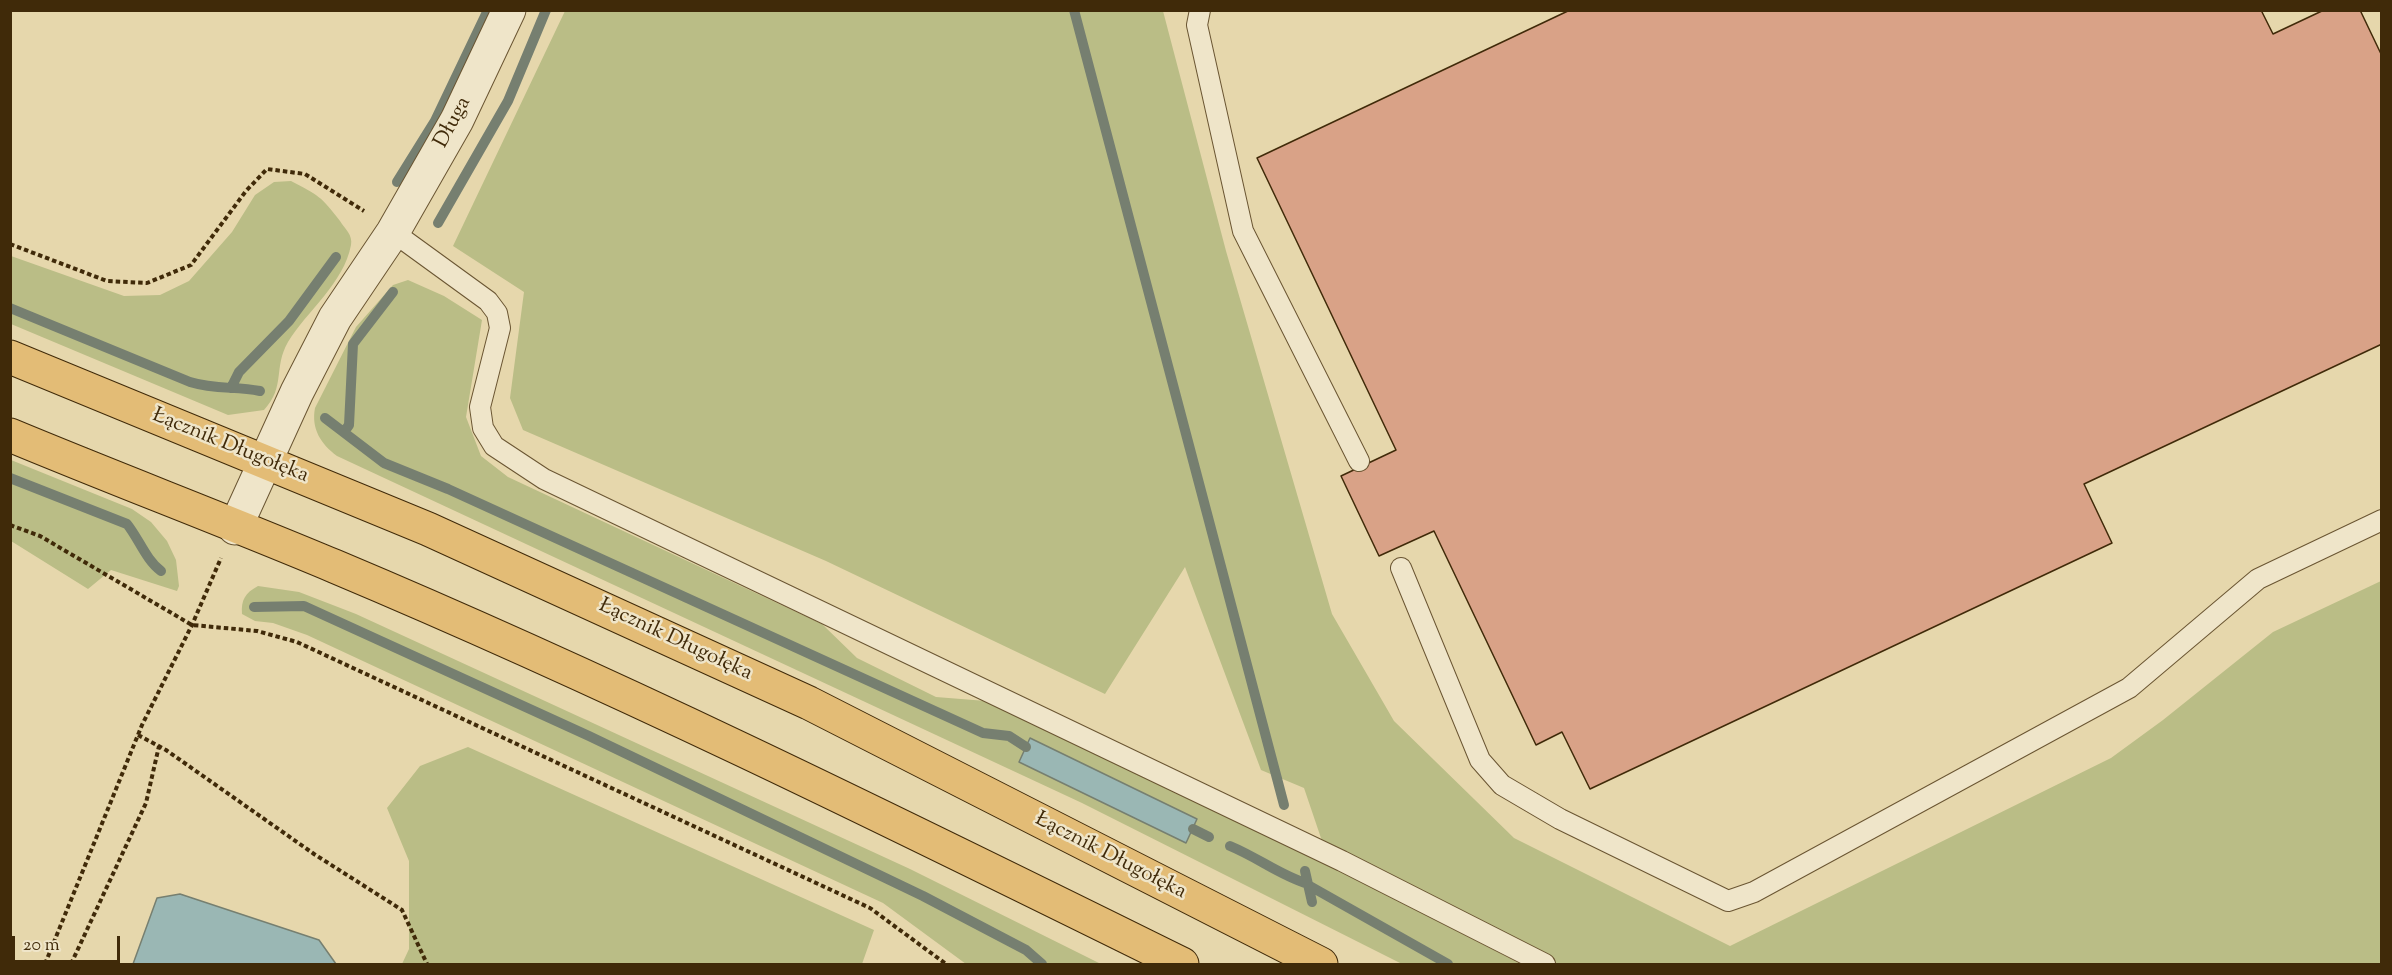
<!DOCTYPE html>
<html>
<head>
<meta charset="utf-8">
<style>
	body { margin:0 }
	#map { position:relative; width:2392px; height:975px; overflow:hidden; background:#e6d7ac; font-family:"Sorts Mill Goudy",serif }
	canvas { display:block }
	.frame { position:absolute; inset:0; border:12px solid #402a09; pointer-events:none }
	.scale { position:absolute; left:12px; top:936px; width:108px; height:27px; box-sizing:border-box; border:3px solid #402a09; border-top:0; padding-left:8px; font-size:18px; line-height:21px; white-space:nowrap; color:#402a09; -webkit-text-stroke:4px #efe5c9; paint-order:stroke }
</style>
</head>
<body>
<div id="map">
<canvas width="2392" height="975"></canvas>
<div class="frame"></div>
<div class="scale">20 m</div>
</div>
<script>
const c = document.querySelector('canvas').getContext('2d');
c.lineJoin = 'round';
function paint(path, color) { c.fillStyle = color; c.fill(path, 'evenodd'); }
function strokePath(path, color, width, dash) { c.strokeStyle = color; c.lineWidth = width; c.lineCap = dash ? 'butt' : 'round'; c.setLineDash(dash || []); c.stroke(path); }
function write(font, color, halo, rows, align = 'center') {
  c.font = font + ' "Sorts Mill Goudy",serif'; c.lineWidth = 5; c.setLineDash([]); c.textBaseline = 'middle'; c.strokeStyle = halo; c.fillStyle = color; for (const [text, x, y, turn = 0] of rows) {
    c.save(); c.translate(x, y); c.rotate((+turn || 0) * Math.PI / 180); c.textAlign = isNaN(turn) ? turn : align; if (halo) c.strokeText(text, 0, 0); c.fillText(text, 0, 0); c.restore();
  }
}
paint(new Path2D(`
	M565 11H1163L1226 251 1332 614 1394 721 1514 838 1730 946 2111 758 2163 720 2273 632 2381 581V964H1556L1322 841 1304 788 1261 770 1185 567 1105 694 826 561 523 430 510 398 524 292 453 246Z
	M291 181C318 195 321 196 340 221 345 229 353 235 351 245 344 283 307 311 288 342 273 368 286 386 264 410L228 415 11 324V256L124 296 160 295 189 281 232 232 255 195 274 182Z
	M408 280 444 296 482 320 466 417 481 456 508 477 822 624 857 658 936 697 986 701 1319 860 1521 964H1402L1082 803 337 456C321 444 311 429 315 408L356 327 393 285Z
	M11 460 132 509 151 522 167 541 176 560 179 586 177 591 111 570 88 589 11 541Z
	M258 586 299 592 356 614 910 869 1101 964H966L883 903 307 635 273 623 255 621 242 614C241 600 245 593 258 586Z
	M468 747 874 930 862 964H402L409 949V861L387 808 420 766Z`), '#babd86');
const water = new Path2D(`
	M1030 738 1197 819 1186 843 1019 762Z
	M180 894 319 940 336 964H133L157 898Z`);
paint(water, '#9ab7b4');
strokePath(water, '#767f70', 1.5);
strokePath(new Path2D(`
	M1074 10 1284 805
	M397 182 435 121 488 10
	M438 223 508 101 546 10
	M10 308 190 382C216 390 235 386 260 391
	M231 388 239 372 289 321 336 257
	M325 418 384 463 448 489 983 733 1009 736 1026 747
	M344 432 349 425 353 344 393 292
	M10 478 127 524C139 539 146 560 161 571
	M254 607 304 606 589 736 923 896 1026 950 1042 964
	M1193 829 1209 837
	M1230 846C1259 858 1279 875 1308 884
	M1305 871 1312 902
	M1308 885 1448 964`), '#767f70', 10);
const building = new Path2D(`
	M1570 10H2261L2273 34 2324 10H2360L2382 56V344L2084 484 2112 543 1590 789 1562 732 1536 745 1434 531 1379 556 1341 476 1396 450 1257 158Z`);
paint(building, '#d9a287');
strokePath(building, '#402a09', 1.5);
const lane = new Path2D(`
	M1200 10 1197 25 1243 231 1359 461
	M393 232 488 301 497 313 500 328 480 407 483 428 494 446 544 479 1342 861 1545 964
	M1401 568 1480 760 1502 785 1560 819 1728 901 1754 892 2129 688 2258 579 2382 520`);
const street = new Path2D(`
	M235 528 297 392 335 318 393 232 457 120 509 10`);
const primary = new Path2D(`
	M10 357 428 529 809 703 1321 964
	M10 435C118 480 227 521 334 566 622 687 902 826 1182 964`);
strokePath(lane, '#6a5532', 22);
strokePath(street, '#6a5532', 35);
strokePath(primary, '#402a09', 35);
strokePath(new Path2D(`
	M10 244 107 281 147 283 191 265 246 191 267 169 305 174 364 211
	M10 525 40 536 192 625 257 631 297 642 870 908 946 964
	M138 735 166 750 314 854 402 910 427 964
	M45 964 142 725 192 625 221 558
	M71 964 146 803 159 746`), '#402a09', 4, [4.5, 3]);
strokePath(lane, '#efe5c9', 20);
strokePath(street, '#efe5c9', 33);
strokePath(primary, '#e3bc76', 33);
write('21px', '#402a09', '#efe5c9', [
	["Długa",454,123,-62],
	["Łącznik Długołęka",230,447,22],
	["Łącznik Długołęka",675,641,25],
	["Łącznik Długołęka",1110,857,27]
]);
</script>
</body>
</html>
